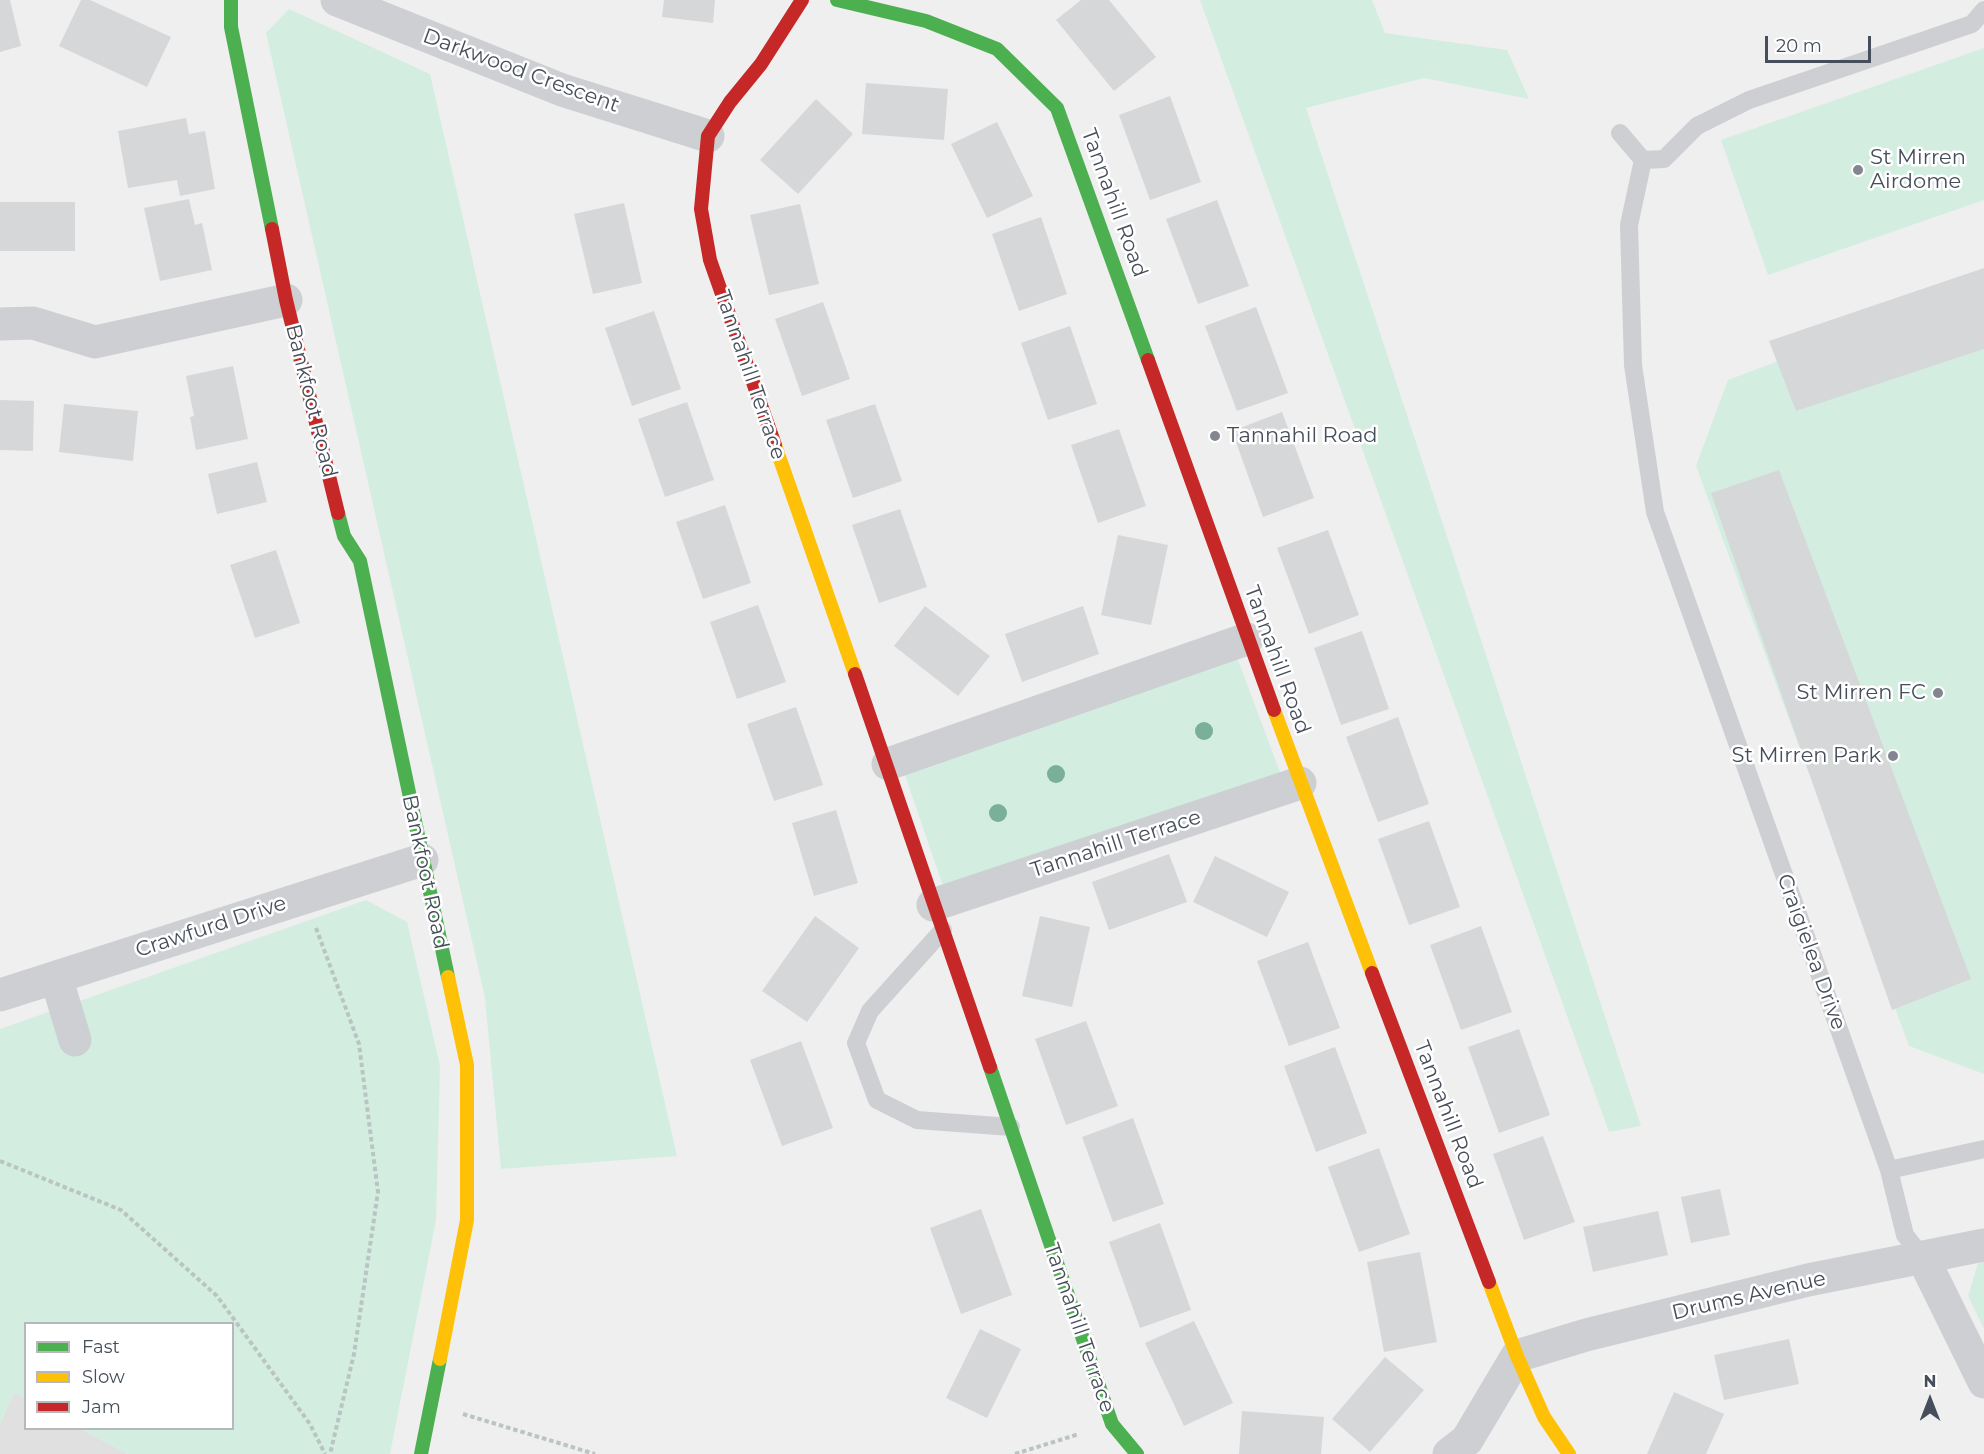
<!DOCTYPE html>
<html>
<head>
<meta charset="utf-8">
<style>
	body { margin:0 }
	#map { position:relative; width:1984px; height:1454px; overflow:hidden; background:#efefef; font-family:Montserrat,sans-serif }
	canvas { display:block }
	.legend { position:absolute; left:24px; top:1322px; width:210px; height:108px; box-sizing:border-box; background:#fff; border:2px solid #b5b8bd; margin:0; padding:8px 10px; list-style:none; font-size:18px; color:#464e5b }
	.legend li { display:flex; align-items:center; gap:12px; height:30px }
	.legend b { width:30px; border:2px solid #b5b8bd }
	.north { position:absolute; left:1900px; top:1370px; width:60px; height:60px; -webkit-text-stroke:4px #fff; paint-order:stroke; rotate:0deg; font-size:16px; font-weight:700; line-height:24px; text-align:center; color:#464e5b }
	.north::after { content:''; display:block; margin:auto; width:21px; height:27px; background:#464e5b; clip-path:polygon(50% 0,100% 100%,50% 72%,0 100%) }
	.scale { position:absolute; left:1765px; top:36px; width:106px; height:27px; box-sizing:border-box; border:3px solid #464e5b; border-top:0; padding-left:8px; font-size:18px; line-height:21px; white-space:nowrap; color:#464e5b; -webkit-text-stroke:4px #fff; paint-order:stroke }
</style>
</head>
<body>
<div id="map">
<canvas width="1984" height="1454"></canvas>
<ul class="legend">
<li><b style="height:8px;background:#4caf50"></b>Fast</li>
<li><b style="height:8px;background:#ffc107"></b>Slow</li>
<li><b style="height:8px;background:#c62828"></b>Jam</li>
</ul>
<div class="north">N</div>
<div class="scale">20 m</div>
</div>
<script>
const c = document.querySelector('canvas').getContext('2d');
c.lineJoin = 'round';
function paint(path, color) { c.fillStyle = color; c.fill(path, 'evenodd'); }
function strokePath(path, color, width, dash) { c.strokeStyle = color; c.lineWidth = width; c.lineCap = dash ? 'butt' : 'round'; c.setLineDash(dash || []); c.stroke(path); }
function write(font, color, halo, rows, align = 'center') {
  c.font = font + ' Montserrat,sans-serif'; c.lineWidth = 5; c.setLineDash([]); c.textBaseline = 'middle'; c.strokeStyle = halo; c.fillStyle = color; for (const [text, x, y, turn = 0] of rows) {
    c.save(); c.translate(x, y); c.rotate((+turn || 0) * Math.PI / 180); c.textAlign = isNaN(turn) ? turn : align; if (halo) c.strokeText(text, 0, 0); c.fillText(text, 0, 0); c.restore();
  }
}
paint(new Path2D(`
	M14 1392 25 1399 26 1428 81 1429 128 1454H0V1424Z`), '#e1e0e1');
paint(new Path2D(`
	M1200 0H1372L1385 33 1507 50 1529 99 1424 78 1306 108 1641 1126 1609 1132Z
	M289 9 430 74 677 1156 501 1169 485 998 266 33Z
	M1984 48V200L1768 275 1721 140Z
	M1984 283V1074L1909 1046 1696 466 1728 380Z
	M1237 657 1281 775 944 889 905 775Z
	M366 900 407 922 440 1066 436 1220 390 1454H128L81 1429 232 1428V1324H26L25 1399 14 1392 0 1424V1029Z
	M1984 1258V1329L1968 1296 1979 1260Z`), '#d3eee1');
paint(new Path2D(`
	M0 0H10L21 46 0 52Z
	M81 0H90L171 37 147 87 59 46Z
	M664 0H715L713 23 662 17Z
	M1081 0H1109L1156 57 1114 91 1056 20Z
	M866 83 948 89 944 140 862 134Z
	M1170 96 1201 182 1150 200 1119 115Z
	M816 99 853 134 798 194 760 160Z
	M186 118 189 134 205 131 215 189 180 196 177 180 128 188 118 131Z
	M997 122 1033 196 987 218 951 144Z
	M189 199 195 225 202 223 212 270 160 281 144 208Z
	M1217 200 1249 286 1198 304 1166 219Z
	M0 202H75V251H0Z
	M624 203 642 283 593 294 574 214Z
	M800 204 819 284 769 295 750 215Z
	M1041 217 1067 294 1019 311 992 234Z
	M1984 268V349L1796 411 1769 341Z
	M823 302 850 379 802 396 775 319Z
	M1256 307 1288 393 1237 411 1205 326Z
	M654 311 681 389 632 406 605 328Z
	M1070 326 1097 404 1048 420 1021 343Z
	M233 366 248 439 196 450 190 417 194 416 186 376Z
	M0 400 34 401 33 451 0 450Z
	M687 402 714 480 665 497 638 419Z
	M64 404 138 411 133 461 59 452Z
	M875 404 902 481 853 498 826 420Z
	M1282 412 1314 498 1263 517 1232 431Z
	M1119 429 1146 506 1098 523 1071 445Z
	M257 462 267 502 217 514 208 474Z
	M1779 470 1971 979 1892 1010 1711 493Z
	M725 505 751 583 703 599 676 522Z
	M900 509 927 587 879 603 852 525Z
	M1328 530 1359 615 1309 634 1277 548Z
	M1118 535 1168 545 1151 625 1101 615Z
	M276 550 300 623 255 638 230 565Z
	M758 605 786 682 737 699 710 622Z
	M925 606 990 656 958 696 894 646Z
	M1083 606 1099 654 1022 682 1005 634Z
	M1362 631 1389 709 1341 725 1314 648Z
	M796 707 823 785 774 801 747 724Z
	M1398 717 1429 804 1378 822 1346 737Z
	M836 810 858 883 814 896 792 823Z
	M1429 821 1460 907 1409 925 1378 839Z
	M1169 854 1187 902 1109 930 1092 882Z
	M1215 856 1289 892 1267 937 1193 902Z
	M815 916 859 948 807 1022 762 991Z
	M1040 916 1090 927 1072 1007 1022 996Z
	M1481 926 1512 1012 1461 1030 1430 945Z
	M1308 942 1340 1028 1289 1046 1257 961Z
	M1086 1021 1118 1106 1066 1125 1035 1039Z
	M1519 1029 1550 1115 1499 1133 1468 1047Z
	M801 1041 833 1128 782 1146 750 1060Z
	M1335 1047 1367 1133 1316 1152 1284 1066Z
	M1133 1118 1164 1204 1113 1222 1082 1137Z
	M1543 1136 1575 1222 1524 1240 1493 1154Z
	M1379 1148 1410 1234 1359 1252 1328 1167Z
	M1720 1189 1730 1235 1691 1243 1681 1197Z
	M981 1209 1012 1295 961 1314 930 1228Z
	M1658 1211 1668 1255 1593 1272 1583 1227Z
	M1160 1223 1191 1310 1140 1328 1109 1242Z
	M1420 1252 1437 1342 1384 1352 1367 1262Z
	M1194 1321 1233 1403 1184 1426 1145 1343Z
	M980 1329 1021 1349 987 1418 946 1398Z
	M1789 1339 1799 1384 1724 1400 1714 1355Z
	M1385 1357 1424 1390 1370 1452 1332 1419Z
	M1674 1392 1724 1414 1706 1454H1647Z
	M1242 1411 1324 1417 1321 1454H1239Z`), '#d6d7d9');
strokePath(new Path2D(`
	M316 928 359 1044 378 1192 354 1354 330 1454
	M0 1161 121 1210 217 1296 310 1424 325 1454
	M463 1414 595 1454
	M1015 1454 1079 1434`), '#b9c4c3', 4, [4.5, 3]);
strokePath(new Path2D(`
	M1620 133 1643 160
	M943 930 870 1011 856 1043 877 1100 917 1120 1011 1127
	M1889 1170 1984 1149
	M1923 1258 1905 1235 1889 1170 1655 512 1633 365 1629 225 1643 160 1664 159 1697 126 1749 100 1972 24 1984 10`), '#cdcfd2', 18);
strokePath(new Path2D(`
	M337 0 562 90 708 136
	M0 324 33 323 95 342 286 300
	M888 764 1247 639
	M933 905 1300 783
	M56 977 75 1040
	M0 995 422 860
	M1923 1258 1984 1382
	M1449 1454 1467 1440 1517 1356 1586 1335 1808 1280 1984 1245`), '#cdcfd2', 33);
strokePath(new Path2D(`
	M231 0V27L272 229
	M837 0 926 21 997 49 1057 108 1148 360
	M338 513 344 536 360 561 448 977
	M990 1067 1112 1424 1137 1454
	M421 1454 440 1359`), '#4caf50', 14);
strokePath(new Path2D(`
	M775 445 855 674
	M1274 710 1372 973
	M1489 1282 1517 1356 1544 1417 1569 1454
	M440 1359 467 1220V1065L448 977`), '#ffc107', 14);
strokePath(new Path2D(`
	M272 229 286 300 338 513
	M1148 360 1274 710
	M775 445 710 260 701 209 708 136 730 102 761 64 802 0
	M855 674 990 1067
	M1372 973 1489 1282`), '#c62828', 14);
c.fillStyle = '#79af9b';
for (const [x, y] of [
	[1204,731],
	[1056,774],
	[998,813]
]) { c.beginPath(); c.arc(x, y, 9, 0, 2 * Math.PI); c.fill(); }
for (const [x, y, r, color] of [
	[1858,170,6,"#81868f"],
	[1215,436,6,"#81868f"],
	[1938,693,6,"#81868f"],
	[1893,756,6,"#81868f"]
]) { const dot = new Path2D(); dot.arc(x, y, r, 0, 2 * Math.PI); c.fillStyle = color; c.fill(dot); strokePath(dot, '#fff', 2); }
write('21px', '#464e5b', '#fff', [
	["Darkwood Crescent",521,71,20],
	["Tannahill Road",1114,203,70],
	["Tannahill Terrace",750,375,71],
	["Bankfoot Road",311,401,76],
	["Tannahill Road",1277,660,70],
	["Tannahill Terrace",1116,844,-18],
	["Bankfoot Road",425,872,78],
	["Crawfurd Drive",211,927,-18],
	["Craigielea Drive",1811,952,70],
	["Tannahill Road",1448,1115,69],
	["Drums Avenue",1749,1296,-13],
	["Tannahill Terrace",1079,1328,71]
]);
write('21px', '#464e5b', '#fff', [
	["St Mirren",1870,158],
	["Airdome",1870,182],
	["Tannahil Road",1227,436],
	["St Mirren FC",1926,693,"right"],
	["St Mirren Park",1881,756,"right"]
], 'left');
</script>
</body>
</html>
